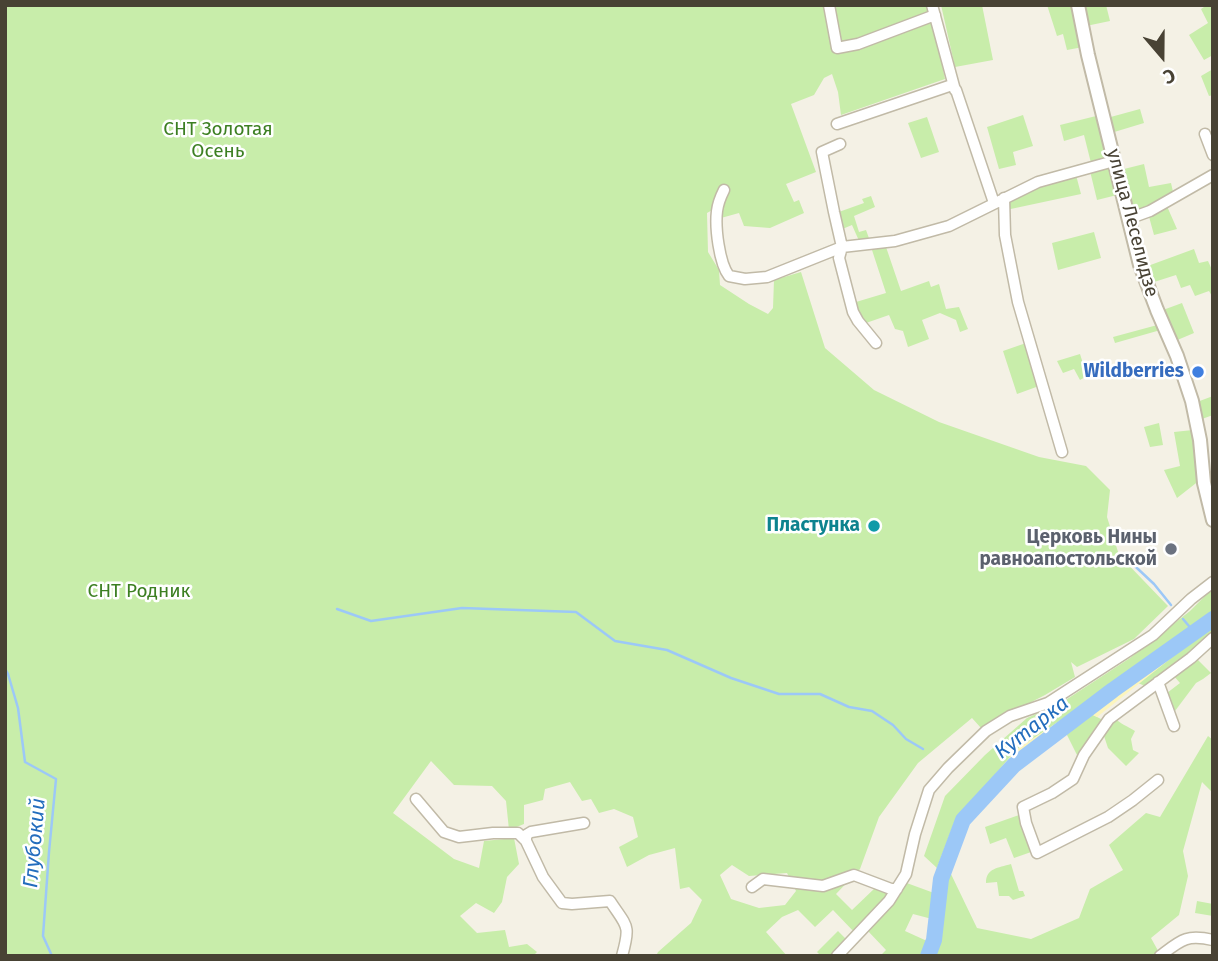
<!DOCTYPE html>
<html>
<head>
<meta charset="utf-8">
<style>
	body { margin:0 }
	#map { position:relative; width:1218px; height:961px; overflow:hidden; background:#f4f1e5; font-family:"Fira Sans",sans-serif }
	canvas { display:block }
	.frame { position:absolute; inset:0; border:7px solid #484234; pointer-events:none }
	.north { position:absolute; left:1127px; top:21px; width:70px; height:70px; -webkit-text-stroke:5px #fff; paint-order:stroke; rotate:160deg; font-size:19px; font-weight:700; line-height:28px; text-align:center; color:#484234 }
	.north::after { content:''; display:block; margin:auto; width:24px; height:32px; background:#484234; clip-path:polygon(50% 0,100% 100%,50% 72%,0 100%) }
</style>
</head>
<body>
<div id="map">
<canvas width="1218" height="961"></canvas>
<div class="frame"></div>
<div class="north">С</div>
</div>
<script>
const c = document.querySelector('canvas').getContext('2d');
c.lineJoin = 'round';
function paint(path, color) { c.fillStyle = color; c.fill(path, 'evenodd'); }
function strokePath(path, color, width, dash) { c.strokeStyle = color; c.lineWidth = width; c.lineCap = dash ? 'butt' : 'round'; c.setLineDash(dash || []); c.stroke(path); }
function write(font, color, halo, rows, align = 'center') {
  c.font = font + ' "Fira Sans",sans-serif'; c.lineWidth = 5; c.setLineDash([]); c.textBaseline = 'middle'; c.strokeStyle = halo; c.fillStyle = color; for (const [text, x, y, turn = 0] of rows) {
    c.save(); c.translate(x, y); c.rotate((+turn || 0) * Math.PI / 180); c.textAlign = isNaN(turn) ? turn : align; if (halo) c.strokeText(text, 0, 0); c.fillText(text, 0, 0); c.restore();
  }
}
paint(new Path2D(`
	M5 5H930L945 79 841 115 838 92 832 74 824 78 814 95 791 104 816 172 786 184 794 202 799 200 804 213 770 228 744 226 739 213 721 218V205L707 213 708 252 719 270 720 285 749 304 768 314 773 308 774 280 801 272 825 348 874 390 939 422 1039 457 1086 466 1110 490 1107 517 1119 555 1168 606 1134 639 1077 667 1071 662 1075 677 1045 695 981 728 972 718 918 763 879 817 860 869 836 894 852 910 875 888 888 894 855 933 833 910 815 927 798 910 782 917 766 932 787 956H656L658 952 691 923 702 900 689 887 680 889 675 848 649 855 627 867 619 847 638 837 633 817 614 809 599 813 591 799 582 801 570 782 545 789 543 800 524 805V824L509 830 506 801 492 786 454 785 431 761 393 813 454 859 479 868 484 841 514 838 519 864 507 877 502 902 494 913 476 903 460 916 477 933 505 930 509 947 527 944 537 952 533 956H5ZM732 865 749 876 787 873 796 891 785 905 759 908 731 899 720 875Z
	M941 5H982L993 60 955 67Z
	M1047 5H1075L1083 47 1067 50 1063 34 1057 36Z
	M1083 5H1106L1110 21 1086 26Z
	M1207 5H1213V55L1204 60 1189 35 1208 23 1201 9Z
	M1213 69V95L1209 96 1201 76Z
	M1140 109 1144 123 1111 133 1107 118Z
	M1023 115 1033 146 1013 152 1016 165 999 169 987 127Z
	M1100 115 1110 157 1091 163 1084 135 1064 141 1060 125Z
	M927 117 939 152 921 158 908 123Z
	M1144 164 1149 187 1171 183 1174 196 1130 215 1120 170Z
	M1104 167 1111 170 1117 195 1097 200 1090 171Z
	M1076 175 1081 194 1006 210V201L1040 186Z
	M871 196 875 207 854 216 859 232 866 230 870 241 860 243 852 225 840 230 836 213 864 203 862 199Z
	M1166 204 1177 229 1154 235 1148 213Z
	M1094 232 1101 258 1058 270 1052 243Z
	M886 247 901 291 929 281 931 287 939 284 946 309 959 307 968 329 960 332 956 320 940 313 922 320 929 339 908 347 903 331 895 329 889 315 866 323 861 318 856 302 886 293 872 250Z
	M1194 249 1199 263 1208 261 1213 272V298L1209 291 1195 296 1190 285 1181 288 1176 275 1151 283 1145 267Z
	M1182 303 1194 333 1175 341 1163 310Z
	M1161 324 1164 329 1115 343 1113 337Z
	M1026 343 1039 386 1017 394 1003 351Z
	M1080 354 1087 376 1080 380 1074 369 1063 373 1057 361Z
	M1213 396V415L1202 419 1197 402Z
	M1159 423 1163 445 1150 447 1144 427Z
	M1193 430 1200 480 1177 498 1164 470 1180 466 1174 432Z
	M1213 588V613L1073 712 1016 750 954 823 937 868 924 856 945 796 985 755 1027 718 1061 703 1130 658 1190 611Z
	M1213 625V636L1145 686 1138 683Z
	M1195 657 1211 673 1203 679 1196 683 1175 711 1167 693 1180 683 1172 674Z
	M1089 713 1103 720 1078 757 1065 731Z
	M1114 718C1121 724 1127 726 1135 731L1131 739 1133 750 1139 753 1126 766 1108 748 1103 733Z
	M1208 736 1213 740V793L1202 782 1183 851 1188 876 1179 915 1151 938 1161 956H880L886 950 867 930 904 882 934 893 932 919 913 914 905 931 927 941 931 933 940 927 945 877 950 872 977 928 1031 939 1079 918 1090 889 1123 870 1109 845 1146 813 1160 817Z
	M1019 815 1034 851 1014 858 1006 838 990 844 985 827Z
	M1011 864 1019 891H1023L1025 896 1013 900 1009 896H999L997 882 986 883C986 868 998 868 1011 864Z
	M1197 901 1213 904V916L1195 913Z
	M838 931 847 940 832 956H821L817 952Z`), '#c8edaa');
paint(new Path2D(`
	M1213 613V625L1097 717 1089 713 1016 768 966 824 950 872 945 877 940 927 931 933 934 887 937 868 954 823 1016 750 1073 712Z`), '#fcf5bd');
strokePath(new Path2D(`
	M1122 554 1154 584 1171 605
	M337 609 371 621 462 608 576 612 615 641 667 650 731 678 779 694H820L849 707 872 711 893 725 906 739 923 749
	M1183 619 1194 632
	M5 669 8 674 18 708 25 762 56 779 49 852 43 936 52 956`), '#9cc8f7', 2.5);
strokePath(new Path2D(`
	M928 956 934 940 941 879 963 820 1014 765 1113 690 1213 619`), '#9cc8f7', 16);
const minor = new Path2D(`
	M829 5 837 48 858 44 935 15
	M932 5 955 90
	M837 124 952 85 956 90 994 203
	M1205 134 1213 155
	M840 144 822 152 834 212 842 247 895 241 949 226 1038 182 1114 161
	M724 190C721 196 718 203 717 211 715 227 719 263 729 276L745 279 767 277 842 247
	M1004 198 1005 235 1018 302 1062 452
	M1128 219 1150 211 1213 175
	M842 247 839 258 853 312 858 321 876 343
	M1158 682 1174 726
	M1158 780 1133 800 1108 817 1037 853 1026 823 1023 807 1052 793 1073 779 1084 755 1109 719 1191 658 1213 638
	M416 799 444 832 459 837 493 833H518L526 841
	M584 823 531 832 526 835V841L543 877 562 903 572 904 610 901C627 927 631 924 622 956
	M752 887 763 879 823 886 854 875 891 889H897
	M837 956 889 901 906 874 915 834 929 790 948 768 986 731 1010 716 1048 703 1153 635 1191 599 1213 582
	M1160 956C1181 940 1186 934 1213 940`);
const tertiary = new Path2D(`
	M1078 5 1088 55 1140 265 1157 310 1177 356 1192 401 1200 440 1204 483 1213 520`);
strokePath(minor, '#c1baa7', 13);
strokePath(tertiary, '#c1baa7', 16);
strokePath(minor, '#fff', 10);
strokePath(tertiary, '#fff', 12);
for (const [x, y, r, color] of [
	[1198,372,7,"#3f7fe0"],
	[874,526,7,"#0f9aa8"],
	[1171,549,7,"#6b7280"]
]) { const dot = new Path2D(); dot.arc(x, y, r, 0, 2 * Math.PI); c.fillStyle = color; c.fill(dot); strokePath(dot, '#fff', 2.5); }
write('19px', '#3c7f22', '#fff', [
	["СНТ Золотая",218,130],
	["Осень",218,152],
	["СНТ Родник",139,592]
]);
write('19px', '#484234', '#fff', [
	["улица Леселидзе",1132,223,75]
]);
write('bold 19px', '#366cbe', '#fff', [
	["Wildberries",1184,372]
], 'right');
write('bold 19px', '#0d838f', '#fff', [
	["Пластунка",860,526]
], 'right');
write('bold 19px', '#5b616d', '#fff', [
	["Церковь Нины",1157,538],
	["равноапостольской",1157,560]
], 'right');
write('italic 21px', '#236dbd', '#fff', [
	["Кутарка",1032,728,-38],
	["Глубокий",35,843,-85]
]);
</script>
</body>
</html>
